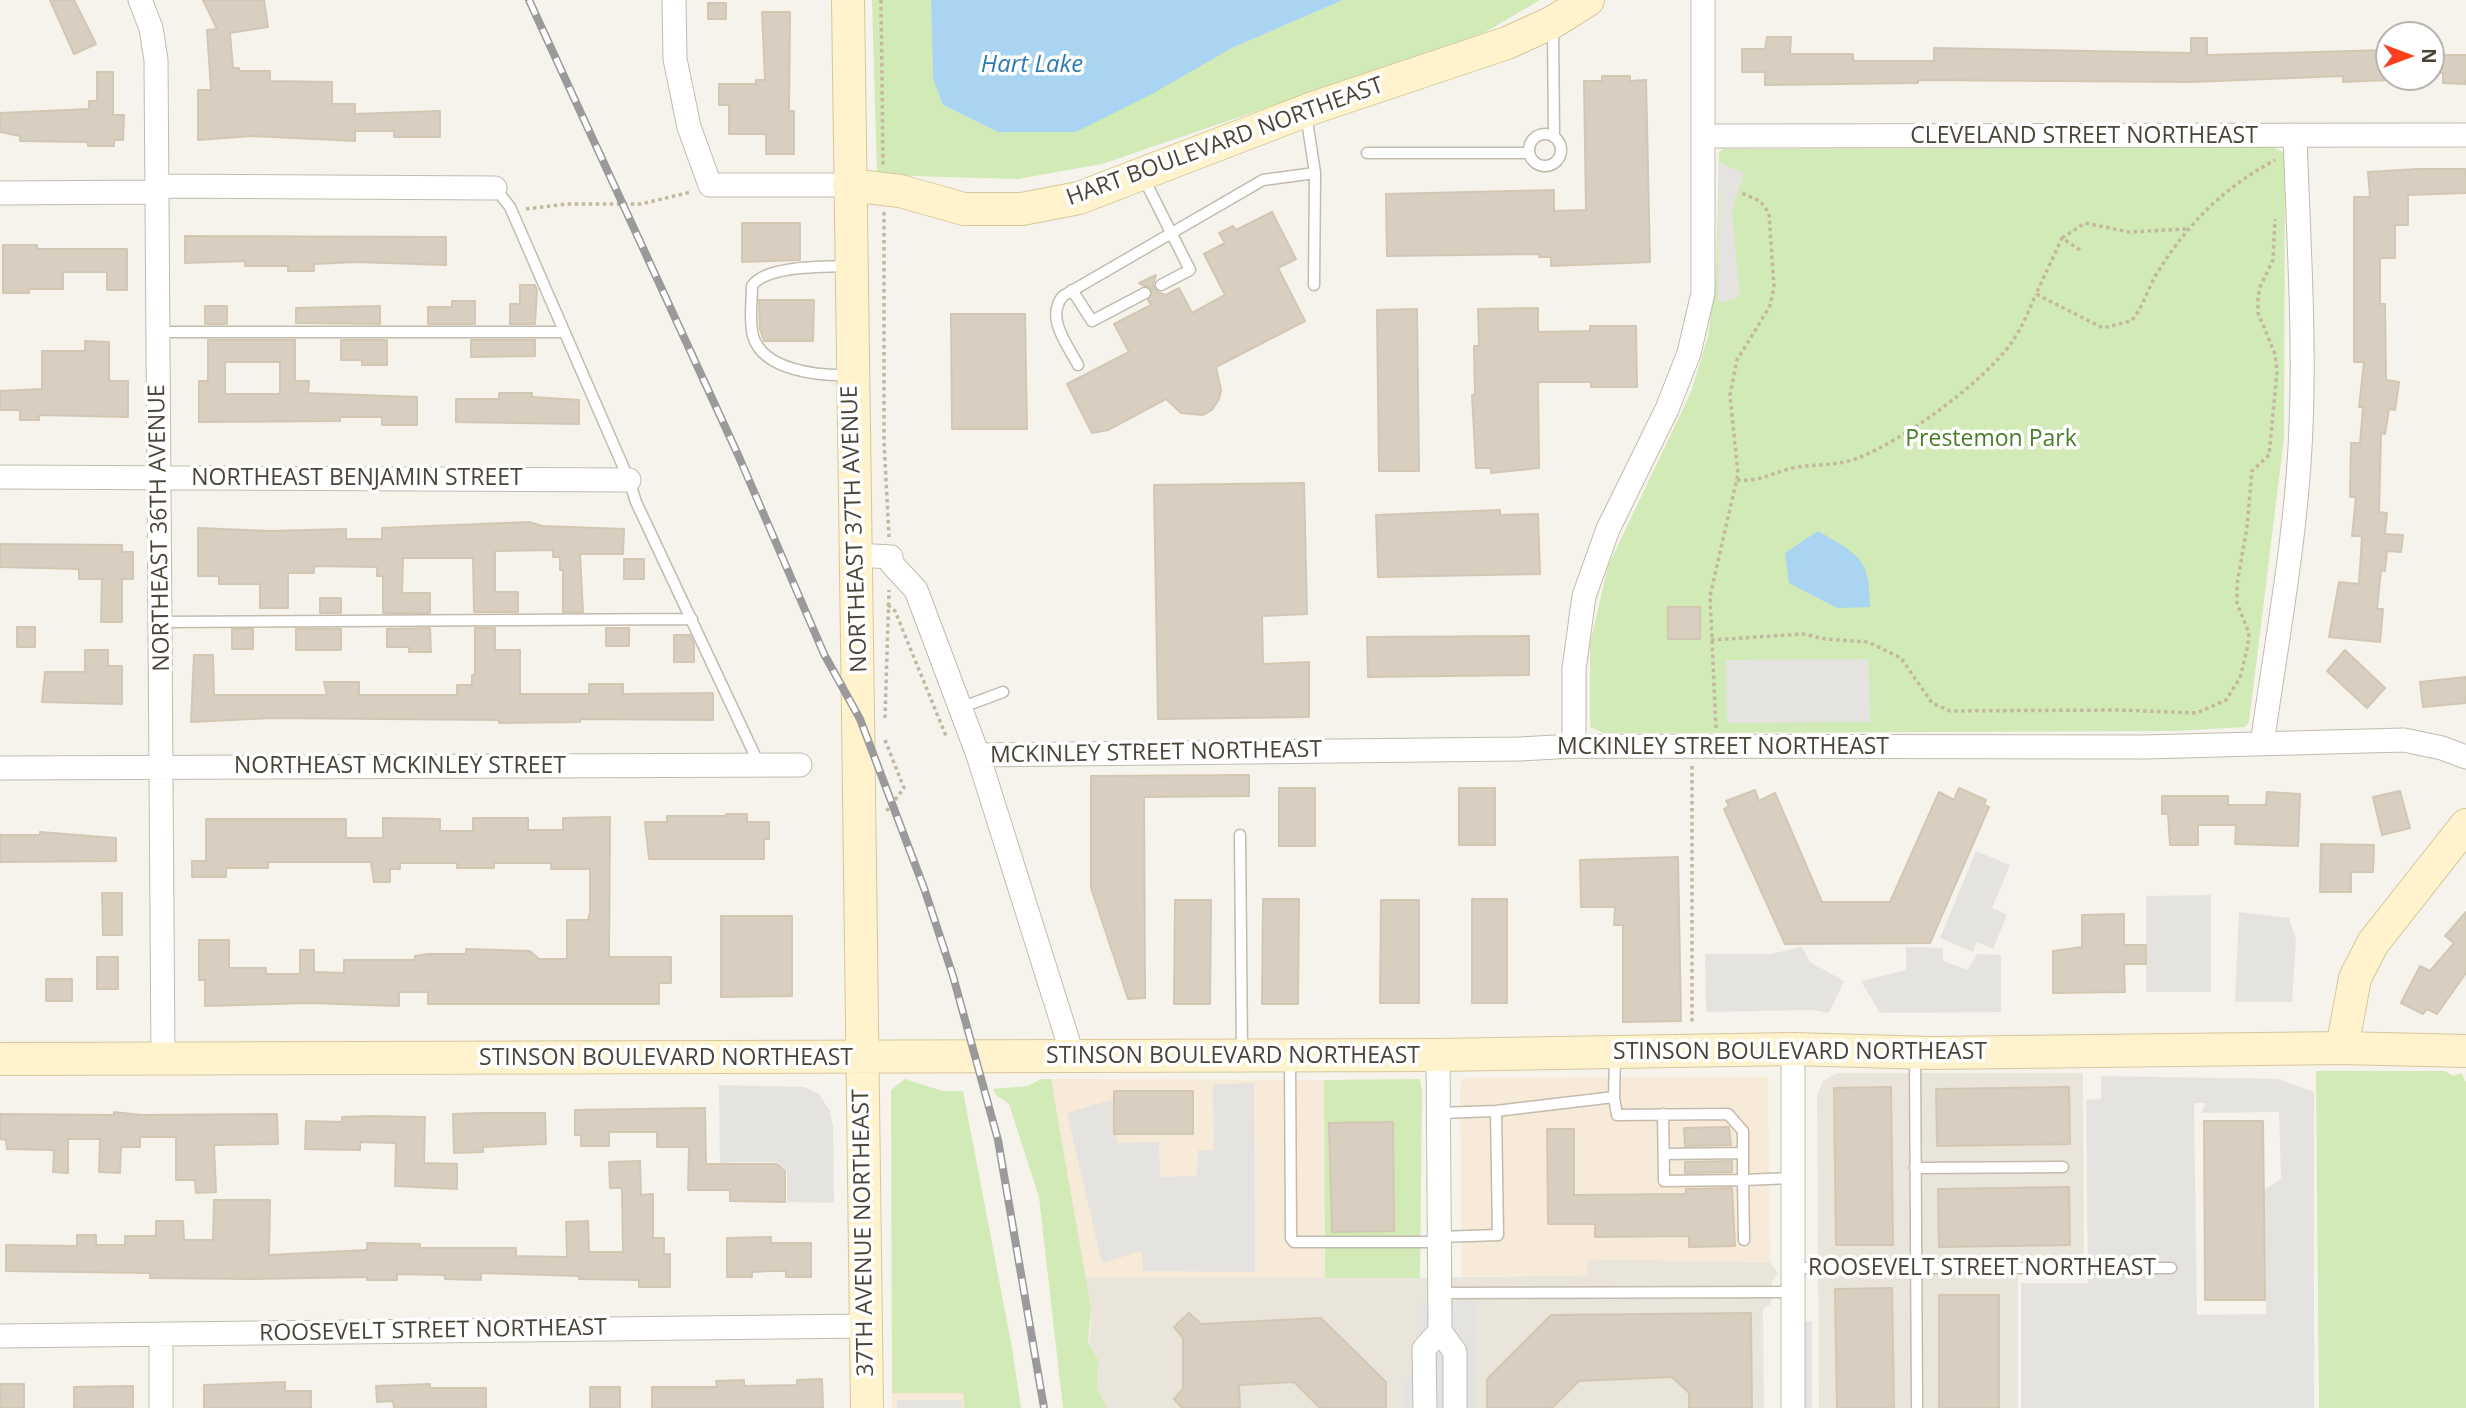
<!DOCTYPE html>
<html>
<head>
<meta charset="utf-8">
<style>
	body { margin:0 }
	#map { position:relative; width:2466px; height:1408px; overflow:hidden; background:#f6f3ec; font-family:"Open Sans",sans-serif }
	canvas { display:block }
	.north { position:absolute; left:2375px; top:21px; width:70px; height:70px; box-sizing:border-box; background:#fff; border:2px solid #b7b4b0; border-radius:50%; rotate:90deg; font-size:19px; font-weight:700; line-height:28px; text-align:center; color:#4b4439 }
	.north::after { content:''; display:block; margin:auto; width:24px; height:32px; background:#fc3f1d; clip-path:polygon(50% 0,100% 100%,50% 72%,0 100%) }
</style>
</head>
<body>
<div id="map">
<canvas width="2466" height="1408"></canvas>
<div class="north">N</div>
</div>
<script>
const c = document.querySelector('canvas').getContext('2d');
c.lineJoin = 'round';
function paint(path, color) { c.fillStyle = color; c.fill(path, 'evenodd'); }
function strokePath(path, color, width, dash) { c.strokeStyle = color; c.lineWidth = width; c.lineCap = dash ? 'butt' : 'round'; c.setLineDash(dash || []); c.stroke(path); }
function write(font, color, halo, rows, align = 'center') {
  c.font = font + ' "Open Sans",sans-serif'; c.lineWidth = 7; c.setLineDash([]); c.textBaseline = 'middle'; c.strokeStyle = halo; c.fillStyle = color; for (const [text, x, y, turn = 0] of rows) {
    c.save(); c.translate(x, y); c.rotate((+turn || 0) * Math.PI / 180); c.textAlign = isNaN(turn) ? turn : align; if (halo) c.strokeText(text, 0, 0); c.fillText(text, 0, 0); c.restore();
  }
}
paint(new Path2D(`
	M1837 1073H2083L2084 1255 2018 1256V1408H1819L1817 1095 1823 1081Z
	M1588 1259 1770 1262 1778 1273 1772 1281 1771 1304 1763 1309 1764 1408H1107L1097 1387 1092 1349 1089 1342 1091 1321 1085 1278H1420L1586 1275Z`), '#eae5da');
paint(new Path2D(`
	M1768 1077 1770 1262 1588 1259 1586 1275 1462 1276 1460 1087 1463 1078Z
	M1051 1079 1324 1080 1325 1278H1085Z
	M892 1393H964V1408H892Z`), '#f7ead8');
paint(new Path2D(`
	M872 0H931L933 79 943 105 998 132H1076L1232 48 1343 0H1540L1482 34 1102 164 1018 179 877 175Z
	M2273 147 2283 152 2285 160 2284 438 2249 722 2245 727 2175 731 1677 733H1604L1590 727V644L1608 566 1691 392 1708 336 1716 274 1719 152 1723 149Z
	M2316 1071H2445L2453 1076 2461 1073 2466 1082V1408H2319Z
	M905 1079 943 1091H963L1012 1348 1021 1408H964L963 1393H892L891 1090Z
	M1041 1079H1051L1091 1309 1088 1342 1098 1360 1097 1387 1107 1408H1063L1039 1197 1009 1104 996 1095 993 1089 1028 1086Z
	M1420 1079 1422 1091 1420 1278H1325L1324 1080Z`), '#d2eab5');
paint(new Path2D(`
	M1719 162 1744 173 1732 212 1740 297 1718 303Z
	M1869 659 1870 722 1727 723 1726 660Z
	M1976 851 2010 865 1992 908 2007 915 1993 949 1977 942 1973 952 1940 938Z
	M2211 895V992H2146V896Z
	M2239 912 2289 918 2296 940 2292 1002H2235Z
	M1802 947 1810 962 1844 981 1829 1013 1814 1010 1706 1012 1705 954H1770Z
	M1906 947 1943 948V961L1968 970 1977 954 2001 955V1012L1880 1013 1861 981 1906 970Z
	M2101 1076 2278 1079 2314 1092V1408H2021V1283H2088L2086 1100 2101 1099ZM2194 1103H2206L2201 1113 2279 1112 2281 1179 2264 1190 2266 1314 2197 1315Z
	M1254 1083 1255 1272 1143 1271 1142 1251 1102 1263 1067 1113 1114 1099 1117 1143 1159 1142 1160 1177 1197 1176 1198 1150H1214L1213 1084Z
	M719 1085 804 1087 819 1094 830 1111 833 1126 834 1203 787 1202V1171L777 1162H729L728 1173 720 1174Z
	M1476 1299V1408H1403L1402 1381 1417 1371 1418 1304Z
	M1812 1321V1408H1803V1322Z
	M962 1400V1408H897V1400Z`), '#e5e3e0');
paint(new Path2D(`
	M931 0H1343L1232 48 1150 95 1076 132H998L943 105 933 79Z
	M1818 531C1859 555 1870 558 1870 607L1837 608 1789 583 1785 553Z`), '#a9d4f2');
const building = new Path2D(`
	M50 0H74L96 44 74 54Z
	M203 0H264L268 27 230 33 233 68H239V71H270V81L332 82V104H355V114L440 111V137H394V131H355V141L252 136 198 140V90H211L207 30 217 29Z
	M708 3H726V19H708Z
	M762 12H790L789 111H794V154H766V134H729V105H719V84H756V80H765Z
	M1767 37H1791L1790 54H1853V61H1934V48L2191 53V38H2207V55L2389 50V80L2343 82V76L2191 82 1918 80V83L1765 85V72H1742V49H1765Z
	M2431 55H2466V84L2443 83V73H2431Z
	M97 72H113V115H124L123 140H114V146H88V142L20 141V136L0 132V113L89 109V101H97Z
	M1602 76H1630V81L1646 80 1650 262 1551 266V257H1539V254L1387 256 1386 194 1554 190V211L1586 210 1584 81H1602Z
	M2417 169H2466V193L2408 195V225H2395V258H2380V304H2385L2386 380 2399 382 2395 410 2389 409 2385 434 2381 433 2379 512 2387 513 2385 534 2403 535 2401 552 2387 551 2385 571 2381 570 2377 609H2383L2380 642 2329 637 2339 582 2359 584 2362 536H2352L2356 497H2350L2351 443H2360L2363 407H2359L2364 362H2354V197H2370L2368 172Z
	M1272 212 1296 259 1278 268 1305 321 1216 367 1221 390 1219 399 1212 410 1203 415 1181 413 1166 399 1108 430 1092 433 1067 384 1129 352 1114 324 1151 305 1148 300 1152 290 1139 283 1156 275 1153 285 1157 292 1166 295 1179 288 1192 313 1225 295 1204 254 1225 243 1219 233 1233 226 1236 230Z
	M742 223H800V260L742 262Z
	M185 236 446 237V265L356 262 314 264V271H288V266H245V261L185 263Z
	M3 245H37V249H127V290H107V272H63V289H29V293H3Z
	M520 285H535L537 290 535 324H510V304H520Z
	M759 300H814L813 341H764L760 329Z
	M452 301H475V324H428V307H452Z
	M205 306H227V324H205Z
	M380 306V324L296 323V308Z
	M1538 308V332L1590 331V326H1636L1637 387H1591V382H1538L1539 468 1491 473V468H1476L1472 395H1475L1474 346H1479L1478 309Z
	M1417 309 1419 471H1379L1377 310Z
	M951 314H1025L1027 429H952Z
	M208 340H295V381H309L308 393 417 397V425H382V417H340V421L199 422V381H208ZM225 362H280V394H225Z
	M341 340H387V365H362V360H341Z
	M471 340H535V356L471 357Z
	M85 341 109 342V381H128V417L39 415V420H20V410H0V391L42 389V351H85Z
	M499 393H532V397L579 400V424L456 422V399H499Z
	M1304 483 1307 614 1262 616 1263 664 1309 662V717L1158 719 1154 485Z
	M1500 510V515L1538 514 1540 574 1378 577 1376 515Z
	M529 522 542 526 624 529 623 554H580L583 612H563V570H560V557H553V550L495 551V592H518V612H474L473 558H403L402 593H430V613H383V576H377V567L314 566V573H288V608H260V584H219V576H198V528L270 531 346 529V539H382V528Z
	M0 544 122 545V552H133V579H122V622H101L102 579H79V569L0 567Z
	M624 559H644V579H624Z
	M320 598H341V613H320Z
	M1668 607H1700V639H1668Z
	M17 627H35V647H17Z
	M475 628H495V650H520V694H589V684H623V694L713 693V720L580 719V722L499 723V720L271 718 191 722 194 655H213L214 695H327L324 682H359V695H457V685H472V675H475Z
	M606 628H629V646H606Z
	M232 629H253V649H232Z
	M296 629H341V650H296Z
	M387 629 430 628 431 652H409V647H387Z
	M674 635H690L694 644V662H674Z
	M1529 636V675L1368 677 1367 637Z
	M85 650H108V666H122V704L42 702 45 672H85Z
	M2345 650 2385 688 2367 708 2327 671Z
	M2466 677V703L2423 707 2420 682Z
	M1249 775V796L1144 797 1145 998 1128 999 1091 888V776Z
	M1279 788H1315V846H1279Z
	M1459 788H1495V845H1459Z
	M1959 788 1986 800 1984 805 1989 807 1930 943 1785 944 1724 809 1729 806 1726 801 1755 790 1759 801 1775 793 1822 902H1890L1939 792 1954 800Z
	M2400 791 2410 828 2382 835 2373 797Z
	M2267 792 2300 794 2298 846 2235 844 2236 825H2198V845H2170L2168 814H2162V796H2228V805H2266Z
	M726 814H747V822H769V839H764V859H649L645 822H667V816H726Z
	M610 817 609 957H671V983H659V1004H428V992H399V1006L308 1003 205 1006V980H199V940H229V968H266V974H300V950H314V972L344 973V960H415V956L428 954H466V949L530 951 539 959H567V920H588L590 912V869H551V863H494V868H457V863H400V869H390V882H374L371 862H268V868H226V877H192V861H206V819H346V838H383V818L440 819V831H473V818H528V830H563V818Z
	M40 832 116 838V861L0 862V835H40Z
	M2321 844 2374 845 2373 872H2351V892H2320Z
	M1678 857 1681 1021 1623 1022V925H1614L1615 907H1581L1580 860Z
	M102 893H122V935H103Z
	M1263 899H1299L1298 1004H1262Z
	M1472 899H1507V1003H1472Z
	M1175 900H1211L1210 1004H1174Z
	M1381 900H1419V1003H1380Z
	M2466 912V973L2437 1014 2427 1009 2423 1014 2401 1003 2420 966 2430 971 2454 943 2445 936Z
	M2124 914V945H2146V964H2124L2125 992 2053 993V951L2082 947V915Z
	M721 916H792V996L721 997Z
	M97 957H118V989H97Z
	M46 979H72V1001H46Z
	M1891 1087 1893 1245H1836L1834 1088Z
	M2069 1087 2070 1144 1937 1146 1936 1089Z
	M1114 1091H1193V1134H1114Z
	M705 1108 706 1164H777L785 1171V1202L730 1201V1190H688L689 1147H657V1132H609V1146H581V1135H575V1110Z
	M114 1112 141 1115 277 1114 278 1144 214 1145 216 1192 196 1193 195 1180H176V1137H140V1147H121L120 1173 99 1172 100 1139H68V1173L53 1172 54 1150 7 1149 6 1140 0 1139V1114L114 1115Z
	M482 1113H545L546 1144 483 1147V1152L454 1153 453 1114Z
	M370 1116 425 1117 424 1163 457 1164V1189L395 1186 396 1143 360 1142V1150L305 1149 306 1121 342 1122V1117Z
	M2204 1121H2263L2265 1300H2205Z
	M1393 1122 1394 1231 1332 1232 1329 1123Z
	M1729 1127 1731 1145 1685 1146 1684 1128Z
	M1547 1129H1574V1195L1686 1194V1189L1732 1188 1735 1246 1689 1247V1236L1595 1237V1224H1548Z
	M640 1161 641 1195 653 1194V1238H664V1254H670V1287H639V1280L579 1279V1276L481 1273V1280L445 1279V1275L397 1274V1280H367V1277L252 1279 150 1278V1273L6 1271V1245L77 1246V1235H96V1245H125V1236H156V1221H183L184 1240H213L214 1200H270L269 1255 367 1250V1243L420 1244V1248H516V1256L567 1257 566 1222 588 1221 589 1252H623L622 1188H610L609 1162Z
	M1732 1161V1172L1685 1173V1162Z
	M2069 1187 2070 1245 1939 1247 1938 1189Z
	M771 1237V1243H811V1277H786V1271H771L752 1272V1277H727V1238Z
	M1892 1288 1894 1408H1837L1835 1289Z
	M1939 1295H1999V1408H1939Z
	M1189 1313 1201 1324 1321 1318 1386 1382V1408H1320L1294 1382 1239 1385 1240 1408H1182L1174 1399 1183 1389V1338L1174 1327Z
	M1751 1313 1752 1408H1689V1393L1672 1377 1579 1381 1552 1408H1487V1379L1551 1315Z
	M822 1379 823 1408H652V1387H717L716 1381 744 1380V1386L797 1385V1380Z
	M285 1382V1391H311V1408H204V1385Z
	M1 1384H24V1408H0Z
	M430 1384V1388H486V1408H394L393 1401 377 1402 376 1386Z
	M133 1386V1408H74V1387Z
	M590 1387H620V1408H590Z`);
paint(building, '#d8cfc1');
strokePath(building, '#d3c7b4', 2);
const lane = new Path2D(`
	M1553 25 1554 136
	M1529 150a16 16 0 1 1 32 0a16 16 0 1 1-32 0Z
	M1367 153H1528
	M1143 177 1190 270 1161 285
	M495 188 510 207 629 480 636 502 759 764
	M849 266C826 267 765 265 752 286 752 302 749 321 753 336 763 371 820 376 850 375
	M1314 285 1315 173
	M1072 290 1092 321 1145 293
	M158 332H564
	M1078 365C1067 344 1045 317 1063 296L1263 180 1315 173 1306 114
	M161 622 692 619
	M960 708 1003 692
	M1240 835 1242 1054
	M1915 1055 1917 1408
	M1290 1059 1291 1238 1294 1242H1440
	M1614 1097 1617 1115 1728 1114 1743 1131V1180L1793 1178
	M1439 1113 1496 1111 1614 1097 1615 1055
	M1663 1114 1664 1181 1743 1180 1744 1240
	M1664 1154 1743 1153
	M1915 1168 2063 1167
	M1440 1237 1498 1235 1496 1111
	M1793 1268H2171
	M1440 1293 1793 1292`);
const street = new Path2D(`
	M140 0 151 28 156 60 163 1059
	M674 0 675 59 689 127 710 185H849
	M1703 136 2466 135
	M156 186 495 188
	M0 193 155 192
	M0 477 629 480
	M856 555 891 557V563L916 590 978 755 1073 1057
	M2262 744C2277 639 2297 533 2301 427 2305 330 2298 232 2295 135
	M1574 746V669L1584 596 1608 529 1667 409 1689 353 1703 293V0
	M978 755 1519 749 1574 746 2144 747 2404 740 2442 748 2466 757
	M0 768 800 765
	M1793 1049V1408
	M1438 1055 1440 1331 1455 1352V1408
	M161 1335V1408
	M0 1336 866 1326
	M1425 1408 1424 1349 1440 1331`);
const secondary = new Path2D(`
	M848 0C852 469 864 939 867 1408
	M849 185 900 191 964 209H1022L1079 198 1313 108 1507 43 1553 22 1588 0
	M2342 1048 2355 978 2373 943 2466 825
	M0 1059 1438 1055 1793 1049 1931 1053 2342 1048 2466 1051`);
strokePath(lane, '#c2bbae', 13);
strokePath(street, '#c2bbae', 25);
strokePath(secondary, '#d6c79b', 34);
strokePath(new Path2D(`
	M881 0 883 166
	M526 209 567 204H641L691 192
	M884 212V441L889 537
	M2062 238 2085 223 2129 232 2186 229
	M2080 250 2062 238 2036 294 2103 328 2131 321C2144 307 2148 286 2159 270 2189 222 2225 187 2275 160
	M1737 480C1758 482 1770 474 1789 469 1811 463 1836 467 1858 458 1904 440 1984 382 2012 342 2022 328 2029 310 2036 294
	M888 605 895 611 946 736
	M1711 640 1804 634 1825 639 1868 642 1901 658 1932 703 1950 711 2118 710 2197 713 2226 700 2240 678 2248 645 2249 633 2237 603V584L2247 527 2252 471 2269 455 2277 372 2275 354 2258 313V299L2260 287 2273 260 2275 219
	M885 718 889 590
	M1716 728 1710 596 1738 474 1730 395 1737 360 1770 306 1774 287 1769 213 1760 201 1739 192
	M885 740 904 788 885 813
	M1692 766V1025`), '#c4b79f', 3.5, [3.5, 3.5]);
strokePath(lane, '#fff', 10);
strokePath(street, '#fff', 23);
strokePath(secondary, '#fff3cd', 32);
const rail = new Path2D(`
	M529 0 739 457 824 654 860 719 924 888 953 976 998 1140 1044 1408`);
strokePath(rail, '#9a9a9a', 8);
strokePath(rail, '#fff', 5, [16]);
write('23px', '#4b4439', '#fff', [
	["CLEVELAND STREET NORTHEAST",2084,136],
	["HART BOULEVARD NORTHEAST",1225,142,-20],
	["NORTHEAST BENJAMIN STREET",357,478],
	["NORTHEAST 36TH AVENUE",160,528,-91],
	["NORTHEAST 37TH AVENUE",855,529,-92],
	["MCKINLEY STREET NORTHEAST",1723,747],
	["MCKINLEY STREET NORTHEAST",1156,753,-1],
	["NORTHEAST MCKINLEY STREET",400,766],
	["STINSON BOULEVARD NORTHEAST",1800,1052],
	["STINSON BOULEVARD NORTHEAST",1233,1056],
	["STINSON BOULEVARD NORTHEAST",666,1058],
	["37TH AVENUE NORTHEAST",864,1233,-91],
	["ROOSEVELT STREET NORTHEAST",1982,1268],
	["ROOSEVELT STREET NORTHEAST",433,1331,-1]
]);
write('23px', '#4a7f2a', '#fff', [
	["Prestemon Park",1991,439]
]);
write('italic 24px', '#2e7ab2', '#fff', [
	["Hart Lake",1032,65]
]);
</script>
</body>
</html>
